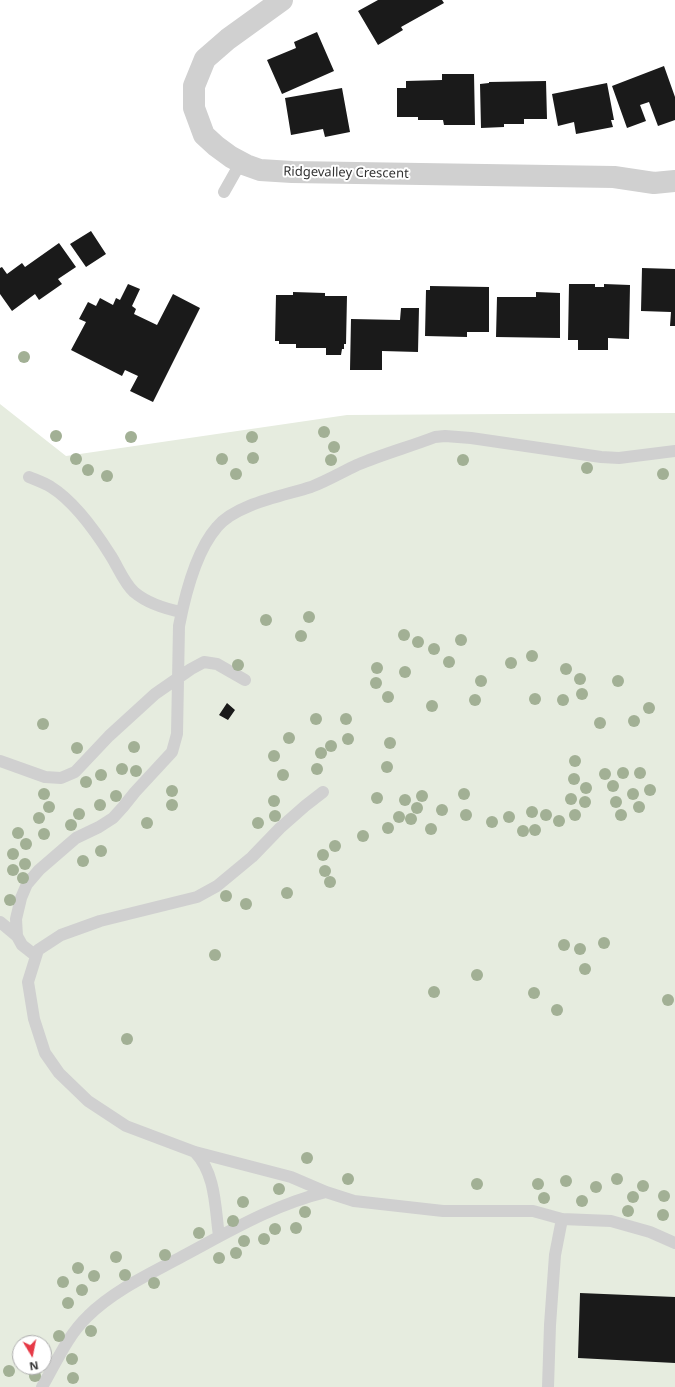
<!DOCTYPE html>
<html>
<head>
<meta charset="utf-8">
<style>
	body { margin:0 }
	#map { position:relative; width:675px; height:1387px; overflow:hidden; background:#fff; font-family:"Noto Sans",sans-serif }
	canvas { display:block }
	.north { position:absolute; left:12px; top:1335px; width:40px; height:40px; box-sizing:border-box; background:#fff; border:1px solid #adadad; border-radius:50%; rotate:170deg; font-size:11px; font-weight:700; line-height:16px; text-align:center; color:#333 }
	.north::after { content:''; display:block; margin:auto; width:14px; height:18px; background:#e63946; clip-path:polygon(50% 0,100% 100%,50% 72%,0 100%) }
</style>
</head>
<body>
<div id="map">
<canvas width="675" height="1387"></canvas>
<div class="north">N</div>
</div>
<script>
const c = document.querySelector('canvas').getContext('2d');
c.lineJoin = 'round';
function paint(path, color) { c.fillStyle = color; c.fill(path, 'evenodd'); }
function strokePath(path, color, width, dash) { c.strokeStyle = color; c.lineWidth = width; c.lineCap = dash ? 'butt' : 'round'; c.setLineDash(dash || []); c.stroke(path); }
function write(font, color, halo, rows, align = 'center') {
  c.font = font + ' "Noto Sans",sans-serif'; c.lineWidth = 4; c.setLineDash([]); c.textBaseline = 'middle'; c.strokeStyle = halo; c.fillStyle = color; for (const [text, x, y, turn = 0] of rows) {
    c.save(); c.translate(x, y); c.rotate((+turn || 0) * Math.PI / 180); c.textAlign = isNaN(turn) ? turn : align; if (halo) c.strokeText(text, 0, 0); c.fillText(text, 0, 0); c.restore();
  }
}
paint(new Path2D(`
	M0 404 66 456 347 415 675 413V1387H0ZM20 1343H44V1367H20Z`), '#e6ecdf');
paint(new Path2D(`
	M378 0H442L444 3 401 27 403 30 378 45 358 11Z
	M317 32 334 71 282 94 267 60 296 48 294 42Z
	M664 66 675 97V120L658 126 649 102 640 105 646 121 627 128 612 86Z
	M442 74H474L475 125H444L443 120H418V117H397V88H406V81L442 80Z
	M546 81 547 119H524V124H504V127L481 128 480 84 489 83V82Z
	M607 83 614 120H611L613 127 576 134 574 122 558 126 552 94Z
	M342 88 350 132 325 137 323 129 291 135 285 98Z
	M91 231 106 254 86 267 70 244Z
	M59 243 76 267 58 279 62 284 39 300 35 294 12 311 0 294V268L2 267 7 274 22 263 25 267Z
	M642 268 675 269V326H670L671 312 641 311Z
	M128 284 140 289 132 306 136 309 134 314 157 325 173 294 200 308 153 402 130 391 138 376 125 370 122 376 71 350 86 322 79 319 88 302 96 306 100 298 113 305 116 298 120 300Z
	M569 284H595V287H604V284L630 285 629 339 608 338V350H578V340H568Z
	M430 286 489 287V332H467V337L425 336 426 290H430Z
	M293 292 325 293V296H347L346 344H344V349H342L341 355H326V348H296V344H279V341H275L276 295H293Z
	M536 292 560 293V338L496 337 497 297H536Z
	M401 308H419L418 352 382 351V370H350L351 319 400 320Z
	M227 703 235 710 228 720 219 715Z
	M580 1293 675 1297V1363L578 1358Z`), '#1a1a1a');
strokePath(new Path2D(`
	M224 192 241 162
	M29 477C36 480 45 483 51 487 75 502 96 532 111 556 118 567 124 583 134 592 147 603 166 609 182 612
	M0 761 45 777 61 778 75 772 109 736 155 694 191 669 204 662 217 664 245 680
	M323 792 305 806 280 828 252 857 217 886 197 897 100 921 61 935 38 950 28 982 34 1019 45 1053 59 1073 88 1101 126 1126 195 1152 291 1177 326 1192 354 1201 443 1211H533L562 1219 611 1221 650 1232 675 1243
	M0 922 17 936
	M36 956 22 945 17 936 16 919 21 898 27 884 39 870 76 838 99 827 113 818 123 807 135 792 172 752 177 734 179 626C185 595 196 551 217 527 236 504 283 496 311 487 327 481 342 472 357 465 383 454 409 447 435 437L445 436 471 438 601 457 619 458 675 451
	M195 1152C216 1174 215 1208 219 1236
	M42 1387C56 1363 67 1336 88 1316 114 1290 150 1274 183 1256 230 1231 273 1205 326 1192
	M548 1387 550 1325 555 1255 562 1219`), '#d0d0d0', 12);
strokePath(new Path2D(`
	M282 0 228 39 205 59 194 86V108L204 135 216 146 231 157 246 165 260 170 292 172 614 177 654 183 675 181`), '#d0d0d0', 22);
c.fillStyle = '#a2b095';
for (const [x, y] of [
	[24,357],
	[324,432],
	[56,436],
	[131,437],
	[252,437],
	[334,447],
	[253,458],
	[76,459],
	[222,459],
	[331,460],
	[463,460],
	[587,468],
	[88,470],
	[236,474],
	[663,474],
	[107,476],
	[309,617],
	[266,620],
	[404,635],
	[301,636],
	[461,640],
	[418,642],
	[434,649],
	[532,656],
	[449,662],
	[511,663],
	[238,665],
	[377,668],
	[566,669],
	[405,672],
	[580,679],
	[481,681],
	[618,681],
	[376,683],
	[582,694],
	[388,697],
	[535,699],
	[475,700],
	[563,700],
	[432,706],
	[649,708],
	[316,719],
	[346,719],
	[634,721],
	[600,723],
	[43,724],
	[289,738],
	[348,739],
	[390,743],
	[331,746],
	[134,747],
	[77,748],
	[321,753],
	[274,756],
	[575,761],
	[387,767],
	[122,769],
	[317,769],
	[136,771],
	[623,773],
	[640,773],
	[605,774],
	[101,775],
	[283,775],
	[574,779],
	[86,782],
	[613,786],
	[586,788],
	[650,790],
	[172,791],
	[44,794],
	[464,794],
	[633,794],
	[116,796],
	[422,796],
	[377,798],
	[571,799],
	[405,800],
	[274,801],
	[585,802],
	[616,802],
	[100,805],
	[172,805],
	[49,807],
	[639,807],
	[417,808],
	[442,810],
	[532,812],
	[79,814],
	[466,815],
	[546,815],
	[575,815],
	[621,815],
	[275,816],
	[399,817],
	[509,817],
	[39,818],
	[411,819],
	[559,821],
	[492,822],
	[147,823],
	[258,823],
	[71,825],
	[388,828],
	[431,829],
	[535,830],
	[523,831],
	[18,833],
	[44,834],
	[363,836],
	[26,844],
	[335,846],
	[101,851],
	[13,854],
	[323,855],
	[83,861],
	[25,864],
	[13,870],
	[325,871],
	[23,878],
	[330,882],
	[287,893],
	[226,896],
	[10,900],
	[246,904],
	[604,943],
	[564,945],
	[580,949],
	[215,955],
	[585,969],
	[477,975],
	[434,992],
	[534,993],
	[668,1000],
	[557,1010],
	[127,1039],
	[307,1158],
	[348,1179],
	[617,1179],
	[566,1181],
	[477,1184],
	[538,1184],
	[643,1186],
	[596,1187],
	[279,1189],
	[664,1196],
	[633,1197],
	[544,1198],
	[582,1201],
	[243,1202],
	[628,1211],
	[305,1212],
	[663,1215],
	[233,1221],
	[296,1228],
	[275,1229],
	[199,1233],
	[264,1239],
	[244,1241],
	[236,1253],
	[165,1255],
	[116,1257],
	[219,1258],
	[78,1268],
	[125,1275],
	[94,1276],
	[63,1282],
	[154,1283],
	[82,1290],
	[68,1303],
	[91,1331],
	[59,1336],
	[72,1359],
	[9,1371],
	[35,1376],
	[73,1378]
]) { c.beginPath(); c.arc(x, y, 6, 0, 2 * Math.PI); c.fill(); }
write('13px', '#333', '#fff', [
	["Ridgevalley Crescent",346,173,1]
]);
</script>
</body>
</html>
